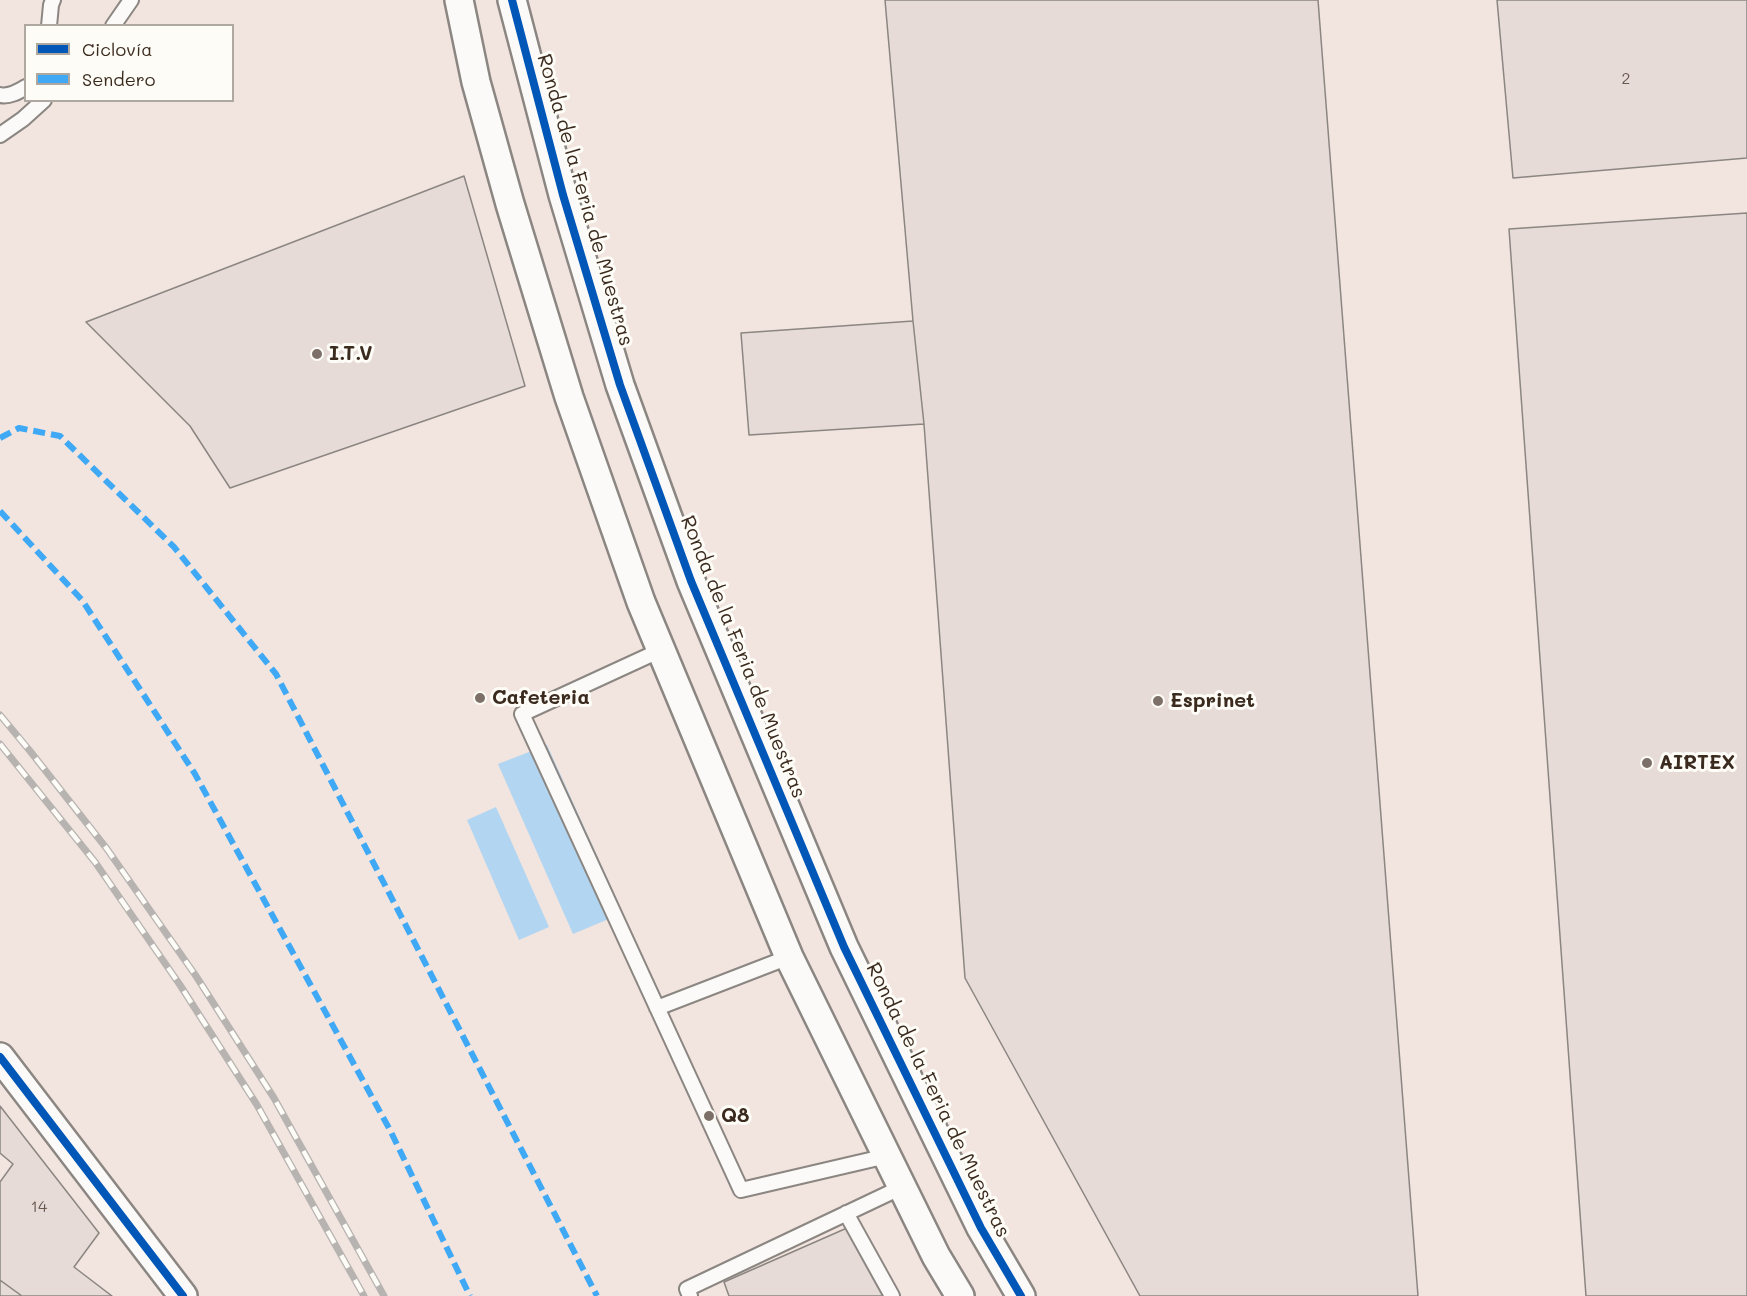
<!DOCTYPE html>
<html>
<head>
<meta charset="utf-8">
<style>
	body { margin:0 }
	#map { position:relative; width:1747px; height:1296px; overflow:hidden; background:#f8f3f0; font-family:Mali,sans-serif }
	canvas { display:block }
	.legend { position:absolute; left:24px; top:24px; width:210px; height:78px; box-sizing:border-box; background:#fdfcf7; border:2px solid #afa8a0; margin:0; padding:8px 10px; list-style:none; font-size:18px; color:#3b2a1e }
	.legend li { display:flex; align-items:center; gap:12px; height:30px }
	.legend b { width:30px; border:2px solid #afa8a0 }
</style>
</head>
<body>
<div id="map">
<canvas width="1747" height="1296"></canvas>
<ul class="legend">
<li><b style="height:8px;background:#0057b8"></b>Ciclovía</li>
<li><b style="height:8px;background:#3fa9f5"></b>Sendero</li>
</ul>
</div>
<script>
const c = document.querySelector('canvas').getContext('2d');
c.lineJoin = 'round';
function paint(path, color) { c.fillStyle = color; c.fill(path, 'evenodd'); }
function strokePath(path, color, width, dash) { c.strokeStyle = color; c.lineWidth = width; c.lineCap = dash ? 'butt' : 'round'; c.setLineDash(dash || []); c.stroke(path); }
function write(font, color, halo, rows, align = 'center') {
  c.font = font + ' Mali,sans-serif'; c.lineWidth = 6; c.setLineDash([]); c.textBaseline = 'middle'; c.strokeStyle = halo; c.fillStyle = color; for (const [text, x, y, turn = 0] of rows) {
    c.save(); c.translate(x, y); c.rotate((+turn || 0) * Math.PI / 180); c.textAlign = isNaN(turn) ? turn : align; if (halo) c.strokeText(text, 0, 0); c.fillText(text, 0, 0); c.restore();
  }
}
paint(new Path2D(`
	M0 0H1747V1296H0ZM26 26H232V100H26Z`), '#f2e4de');
paint(new Path2D(`
	M547 745 623 913 573 934 498 764Z
	M496 807 549 927 519 940 467 820Z`), '#b2d6f2');
const building = new Path2D(`
	M885 0H1318L1418 1296H1140L965 978 924 424 913 321Z
	M1497 0H1747V158L1513 178Z
	M464 176 525 386 230 488 190 426 86 322Z
	M1747 213V1296H1586L1509 229Z
	M913 321 924 424 749 435 741 333Z
	M0 1106 99 1233 74 1267 112 1296H22L0 1280V1182L13 1164 0 1153Z
	M847 1228 884 1296H729L724 1282Z
	M0 1280 22 1296H0Z`);
paint(building, '#e7dbd8');
strokePath(building, '#8b8681', 1.5);
const service = new Path2D(`
	M49 26 51 5 53 0
	M113 26 131 0
	M0 95C9 97 18 92 26 87
	M0 135 23 119 44 100
	M661 650 522 714 741 1190 887 1156
	M657 1008 789 957
	M846 1213 892 1296
	M690 1296 687 1289 902 1187`);
const minor = new Path2D(`
	M459 0 476 82 510 204 569 397 641 602 789 957 936 1256 960 1296
	M512 0 563 195 620 385 691 581 844 947 981 1228 1021 1296
	M0 1057 183 1296`);
strokePath(service, '#8b8681', 18);
strokePath(minor, '#8b8681', 32);
strokePath(service, '#fbfaf8', 14);
strokePath(minor, '#fbfaf8', 27);
const rail = new Path2D(`
	M0 715 30 751 107 849 196 976 274 1098 384 1296
	M0 744 95 862 180 985 257 1105 364 1296`);
strokePath(rail, '#b6b3b0', 7);
strokePath(rail, '#fdfcf7', 4.5, [14]);
strokePath(new Path2D(`
	M0 438 19 428 60 436 174 547 276 674 597 1296
	M0 511 82 600 195 774 390 1130 470 1296`), '#3fa9f5', 6, [12, 6]);
strokePath(new Path2D(`
	M512 0 563 195 620 385 691 581 844 947 981 1228 1021 1296
	M0 1057 183 1296`), '#0057b8', 8);
for (const [x, y, r, color] of [
	[317,354,6,"#7d7068"],
	[480,698,6,"#7d7068"],
	[1158,701,6,"#7d7068"],
	[1647,763,6,"#7d7068"],
	[709,1116,6,"#7d7068"]
]) { const dot = new Path2D(); dot.arc(x, y, r, 0, 2 * Math.PI); c.fillStyle = color; c.fill(dot); strokePath(dot, '#fdfcf7', 2); }
write('16px', '#68584e', null, [
	["2",1626,79],
	["14",39,1207]
]);
write('20px', '#3b2a1e', '#fdfcf7', [
	["Ronda de la Feria de Muestras",585,200,74],
	["Ronda de la Feria de Muestras",743,657,68],
	["Ronda de la Feria de Muestras",938,1100,64]
]);
write('bold 20px', '#3b2a1e', '#fdfcf7', [
	["I.T.V",329,354],
	["Cafeteria",492,698],
	["Esprinet",1170,701],
	["AIRTEX",1659,763],
	["Q8",721,1116]
], 'left');
</script>
</body>
</html>
